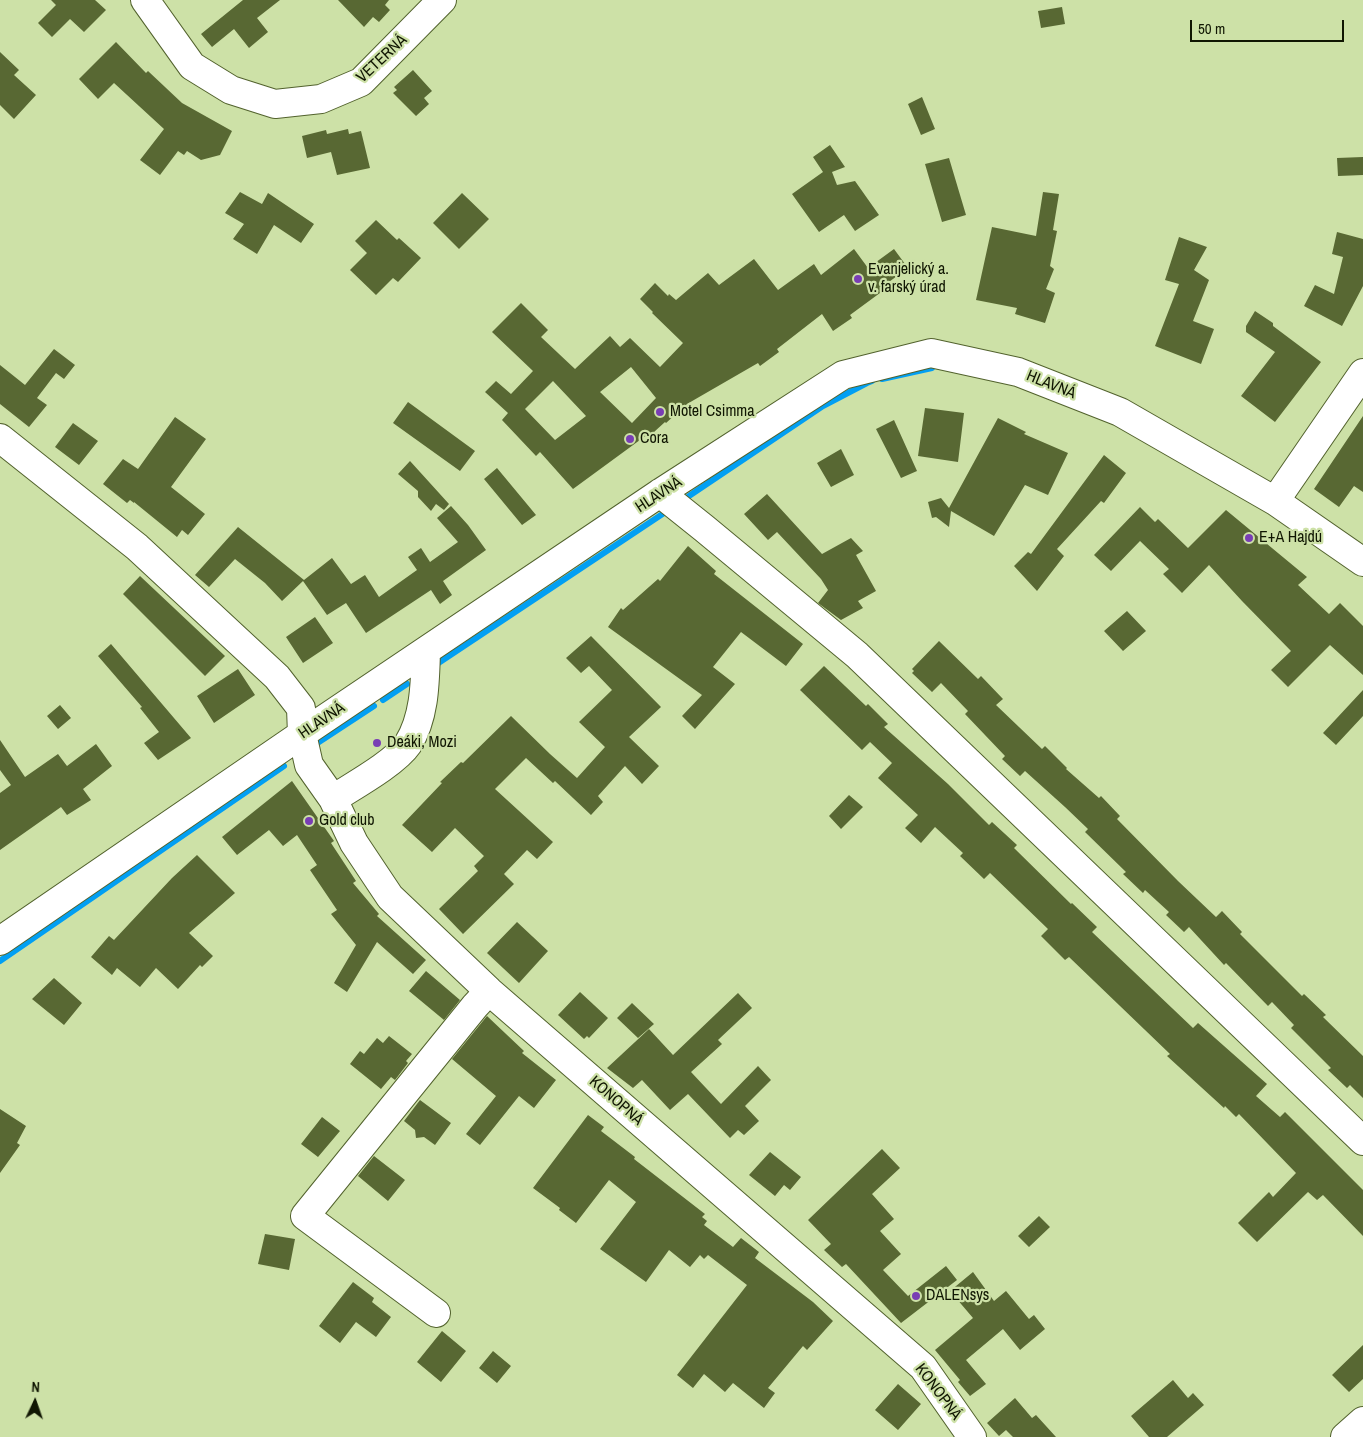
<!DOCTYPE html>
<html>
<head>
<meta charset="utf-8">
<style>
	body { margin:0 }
	#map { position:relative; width:1363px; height:1437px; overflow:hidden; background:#cde1a7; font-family:"Archivo Narrow",sans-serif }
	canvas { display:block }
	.north { position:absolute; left:10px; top:1377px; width:50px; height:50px; -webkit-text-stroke:4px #cde1a7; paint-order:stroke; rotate:3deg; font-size:14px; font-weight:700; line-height:20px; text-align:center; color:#101602 }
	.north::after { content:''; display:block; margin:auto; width:18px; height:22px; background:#101602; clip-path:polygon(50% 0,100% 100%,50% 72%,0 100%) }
	.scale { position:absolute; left:1190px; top:20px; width:154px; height:22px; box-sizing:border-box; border:2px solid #101602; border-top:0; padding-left:6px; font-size:15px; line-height:18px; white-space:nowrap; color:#101602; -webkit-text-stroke:4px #cde1a7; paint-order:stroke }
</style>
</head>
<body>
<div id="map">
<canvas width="1363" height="1437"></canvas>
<div class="north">N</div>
<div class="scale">50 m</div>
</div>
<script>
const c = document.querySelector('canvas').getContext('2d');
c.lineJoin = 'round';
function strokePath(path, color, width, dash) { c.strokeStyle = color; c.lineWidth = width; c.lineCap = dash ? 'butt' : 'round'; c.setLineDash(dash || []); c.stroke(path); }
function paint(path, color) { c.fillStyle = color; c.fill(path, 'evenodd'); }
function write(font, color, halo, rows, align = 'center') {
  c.font = font + ' "Archivo Narrow",sans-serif'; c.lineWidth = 4.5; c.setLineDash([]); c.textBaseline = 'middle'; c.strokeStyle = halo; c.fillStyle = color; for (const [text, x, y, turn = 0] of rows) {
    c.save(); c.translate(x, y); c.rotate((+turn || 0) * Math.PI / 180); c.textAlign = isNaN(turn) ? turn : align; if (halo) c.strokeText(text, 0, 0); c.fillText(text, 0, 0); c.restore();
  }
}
strokePath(new Path2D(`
	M882 379 932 368
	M689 496 823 406 867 383 872 381
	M434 666 664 513
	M383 700 407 684
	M316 744 374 706
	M0 961 284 766`), '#029ff3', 6);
paint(new Path2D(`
	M51 0H95L106 10 84 32 70 19 52 37 38 23 56 5Z
	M243 0H280L257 18 268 32 249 48 234 29 212 47 201 34Z
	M338 0H389L385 5 390 10 379 22 373 17 364 27Z
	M1062 7 1065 24 1041 28 1038 11Z
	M116 42 146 73 148 71 182 103 232 131 220 155 201 160 187 151 184 155 178 151 160 175 140 160 164 129 114 83 98 99 79 79Z
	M0 52 19 70 14 75 36 95 14 119 0 105Z
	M413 70 432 91 424 98 429 104 416 116 393 93 397 90 394 87Z
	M922 97 935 129 921 135 908 104Z
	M348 129 349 134 361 131 370 168 337 175 331 152 307 158 302 136 326 130 327 134Z
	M830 145 845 167 832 172 837 185 855 181 879 215 855 231 844 215 819 232 792 194 823 172 813 157Z
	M1363 157V175L1338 176 1337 158Z
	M949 158 966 215 942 222 925 164Z
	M240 192 262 204 268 193 314 224 301 243 274 225 257 254 233 239 244 224 225 213Z
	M1043 192 1059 194 1053 230 1057 231 1050 266 1054 269 1046 289 1055 293 1045 323 1015 314 1017 308 976 300 992 227 1036 236Z
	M462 193 489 219 459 249 433 223Z
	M376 220 397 240 399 238 421 258 398 282 393 278 376 295 350 270 367 253 355 241Z
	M1337 232 1363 239V286L1342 326 1304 306 1315 285 1334 294 1343 257 1332 254Z
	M1179 237 1207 247 1194 270 1209 280 1193 321 1214 329 1201 364 1155 346 1179 284 1165 280Z
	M854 249 868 268 894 249 908 268 882 287 884 290 850 315 852 318 833 331 822 314 777 349 779 352 760 366 758 363 687 404 666 423 665 422 654 432 644 437 573 489 540 452 536 456 502 420 508 413 485 392 496 381 511 394 533 371 492 332 521 303 548 330 541 337 575 369 610 336 620 347 630 338 660 367 683 343 652 313 653 312 640 299 655 283 668 296 669 294 676 300 708 273 719 285 754 259 778 290 814 264 821 275ZM631 367 656 398 632 423 600 392ZM553 381 586 416 555 440 525 409Z
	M1255 311 1273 323V326L1321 362 1275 422 1241 396 1275 352 1246 332V326Z
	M54 349 75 365 64 379 56 373 37 398 47 405 29 427 0 404V365L25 385Z
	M408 402 475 451 460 471 393 423Z
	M925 408 964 413 958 462 918 456Z
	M1363 416V492L1354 486 1339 507 1314 489Z
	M175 417 206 439 171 487 205 514 188 535 182 530 177 537 134 502V503L130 500 127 503 103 484 123 459 138 469Z
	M998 418 1026 432 1024 434 1068 453 1048 495 1025 485 994 536 951 511 949 527 936 517 932 518 928 502 941 498 949 508Z
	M894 420 917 471 901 478 876 429Z
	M73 423 98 441 79 465 55 447Z
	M841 449 854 475 831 487 817 463Z
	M1104 455 1126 473 1104 503 1101 501 1057 549 1064 556 1037 591 1014 566 1028 552 1031 554Z
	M410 461 449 504 444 510 436 504 431 511 418 497V491L398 474Z
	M497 468 536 515 522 525 484 479Z
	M767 494 822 554 851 538 863 551 856 555 876 591 858 601 863 608 841 620 818 603 828 590 821 579 777 532 768 540 744 514Z
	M451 506 468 525 486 550 443 581 452 595 440 604 431 590 366 633 346 603 327 615 303 581 282 601 265 583 235 559 209 587 195 575 238 527 304 580 332 558 351 584 365 575 379 597 417 570 408 557 421 548 430 562 458 542 437 518Z
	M1140 507 1155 522 1158 519 1188 548 1226 510 1307 577 1298 585 1329 614 1340 603 1363 626V675L1330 645 1288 687 1271 670 1291 651 1242 601 1209 565 1182 593 1163 574 1169 569 1140 541 1111 571 1094 555Z
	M688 546 716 571 714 574 803 644 786 666 741 632 713 667 735 684 695 729 682 716 702 695 608 627 621 608 623 610 658 579 660 581Z
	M140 576 225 656 205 676 123 594Z
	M1127 611 1146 631 1123 651 1104 631Z
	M315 617 333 643 303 663 286 637Z
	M591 636 661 707 629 737 659 766 642 784 625 766 598 796 603 802 591 815 555 781 553 783 526 758 495 789 553 842 537 859 527 850 504 874 514 884 463 934 439 909 478 871 474 866 484 856 455 828 432 852 402 825 442 783 440 782 461 762 463 763 511 716 550 754 577 778 605 747 579 722 612 690 589 666 581 673 566 658Z
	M939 641 978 679 981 676 1003 699 996 705 1042 749 1045 746 1067 768 1066 769 1099 798 1101 796 1120 816 1117 819 1178 881 1216 917 1222 911 1242 932 1240 934 1302 996 1304 994 1326 1015 1323 1017 1363 1056V1098L1350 1085 1347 1088 1328 1070 1331 1068 1291 1028 1294 1025 1272 1002 1268 1006 1226 963 1224 965 1189 927 1184 932 1166 915 1169 912 1145 890 1143 893 1123 874 1126 872 1085 832 1088 829 1065 807 1025 771 1020 776 1002 759 1005 756 965 714 968 711 941 683 932 692 912 673 914 671 912 669Z
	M111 644 191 738 158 760 144 743 159 732 140 708 142 707 98 656Z
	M824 666 866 706 868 704 888 724 884 727 948 784 989 825 992 822 1017 845 1014 848 1071 904 1072 903 1097 927 1092 932 1193 1028 1198 1023 1267 1084 1256 1096 1280 1117 1285 1112 1363 1190V1236L1323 1195 1317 1200 1308 1192 1257 1242 1238 1223 1269 1192 1273 1197 1296 1173 1239 1114 1236 1117 1225 1106 1224 1108 1167 1056 1170 1054 1069 957 1065 960 1041 936 1048 929 990 873 984 879 960 856 963 853 935 827 921 843 905 828 918 815 878 778 892 763 870 742 862 750 800 690Z
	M238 669 255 695 214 723 197 696Z
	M1363 690V716L1336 745 1323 733Z
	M60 705 71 718 58 729 47 716Z
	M0 740 25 777 58 754 67 766 96 744 112 766 83 789 91 800 67 815 61 807 0 850V793L11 785 0 770Z
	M292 781 334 841 331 843 356 881 353 883 379 914 377 916 426 960 413 974 377 942 347 992 334 983 356 945 331 914 337 910 310 870 317 865 297 835 283 846 269 830 237 855 222 837Z
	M849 795 863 807 841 829 829 816Z
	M197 855 235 893 189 933 213 956 202 967 200 965 178 989 156 968 140 987 117 968 112 975 91 957 109 936 114 940 172 878Z
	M517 922 548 951 519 983 487 953Z
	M426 971 460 1000 444 1020 409 991Z
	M54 978 82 1003 64 1025 32 999Z
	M580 992 608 1018 589 1038 587 1036 584 1039 558 1015Z
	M738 993 752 1008 718 1040 722 1044 691 1072 721 1104 758 1066 771 1080 745 1106 759 1121 744 1135 738 1130 730 1138 688 1094 670 1110 642 1080 633 1088 607 1068 649 1029 673 1055Z
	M632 1003 654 1024 638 1038 617 1018Z
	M487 1016 524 1051 522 1053 556 1080 534 1108 519 1096 480 1145 466 1134 496 1096 452 1059Z
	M389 1036 412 1054 406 1061 408 1063 395 1080 391 1077 381 1089 350 1064 360 1051 364 1054 377 1038 383 1043Z
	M420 1100 451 1123 435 1145 424 1137 416 1138 415 1130 404 1121Z
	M0 1109 26 1126 17 1143 20 1145 0 1173Z
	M588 1115 604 1127 601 1131 635 1157 634 1159 705 1214 702 1217 707 1221 704 1225 733 1247 741 1238 759 1252 755 1258 813 1302 833 1321 807 1350 803 1346 768 1388 775 1393 764 1408 733 1383 725 1392 704 1374 693 1388 677 1375 747 1285 708 1255 704 1259 700 1255 690 1267 669 1250 646 1282 600 1249 636 1202 609 1180 576 1223 559 1210 560 1208 533 1188Z
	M322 1117 340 1131 318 1157 301 1144Z
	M882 1149 900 1168 872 1194 894 1219 880 1231 901 1254 883 1270 908 1296 946 1266 957 1280 901 1323 846 1264 842 1267 824 1250 831 1244 808 1220Z
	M770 1152 801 1177 790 1190 784 1185 775 1196 749 1175Z
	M374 1156 405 1180 388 1201 358 1176Z
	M1039 1216 1050 1227 1029 1247 1018 1236Z
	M265 1234 295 1239 289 1270 258 1264Z
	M973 1272 994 1301 1006 1291 1029 1319 1034 1315 1045 1329 1020 1350 1003 1329 966 1360 986 1384 970 1396 958 1382 960 1380 935 1350 973 1318 950 1291Z
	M353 1282 374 1298 372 1302 391 1317 376 1337 356 1322 340 1343 319 1326Z
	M442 1331 466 1351 441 1382 417 1362Z
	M1363 1345V1379L1349 1392 1332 1375Z
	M493 1351 511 1366 497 1383 479 1368Z
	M1173 1380 1188 1398 1193 1393 1204 1405 1167 1437H1149L1131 1416Z
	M898 1384 921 1404 898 1430 875 1410Z
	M1015 1398 1032 1418 1036 1415 1056 1437H1013L1006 1430 999 1436 987 1423Z`), '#586833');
const minor = new Path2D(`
	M145 0 192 66 231 90 275 104 321 99 361 82 442 0
	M0 438 137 547 277 677 301 708 302 734 309 765 333 799 354 843 390 897 489 991 923 1367 972 1437
	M660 493 705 529 857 655 1363 1141
	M1275 501 1363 373
	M333 799C353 786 395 763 408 744 425 717 425 682 426 651
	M0 941 302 734 660 493 843 375 931 353 1018 372 1120 412 1275 501 1363 562
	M436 1313 305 1216 475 1006 489 991
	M1345 1437 1363 1421`);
strokePath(minor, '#52622d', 30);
strokePath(minor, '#fff', 28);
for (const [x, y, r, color] of [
	[858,279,5,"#793eb4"],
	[660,412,5,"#793eb4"],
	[630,439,5,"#793eb4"],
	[1249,538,5,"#793eb4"],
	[377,743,5,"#793eb4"],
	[309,821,5,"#793eb4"],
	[916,1296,5,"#793eb4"]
]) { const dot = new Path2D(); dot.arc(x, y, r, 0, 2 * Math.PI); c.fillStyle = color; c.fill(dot); strokePath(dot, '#cde1a7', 2); }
write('16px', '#101602', '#cde1a7', [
	["VETERNÁ",382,59,-43],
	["HLAVNÁ",1051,385,22],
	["HLAVNÁ",659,495,-33],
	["HLAVNÁ",322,721,-34],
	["KONOPNÁ",616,1101,41],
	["KONOPNÁ",938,1392,53]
]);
write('16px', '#101602', '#cde1a7', [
	["Evanjelický a.",868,270],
	["v. farský úrad",868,288],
	["Motel Csimma",670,412],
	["Cora",640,439],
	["E+A Hajdú",1259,538],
	["Deáki, Mozi",387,743],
	["Gold club",319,821],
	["DALENsys",926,1296]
], 'left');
</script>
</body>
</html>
